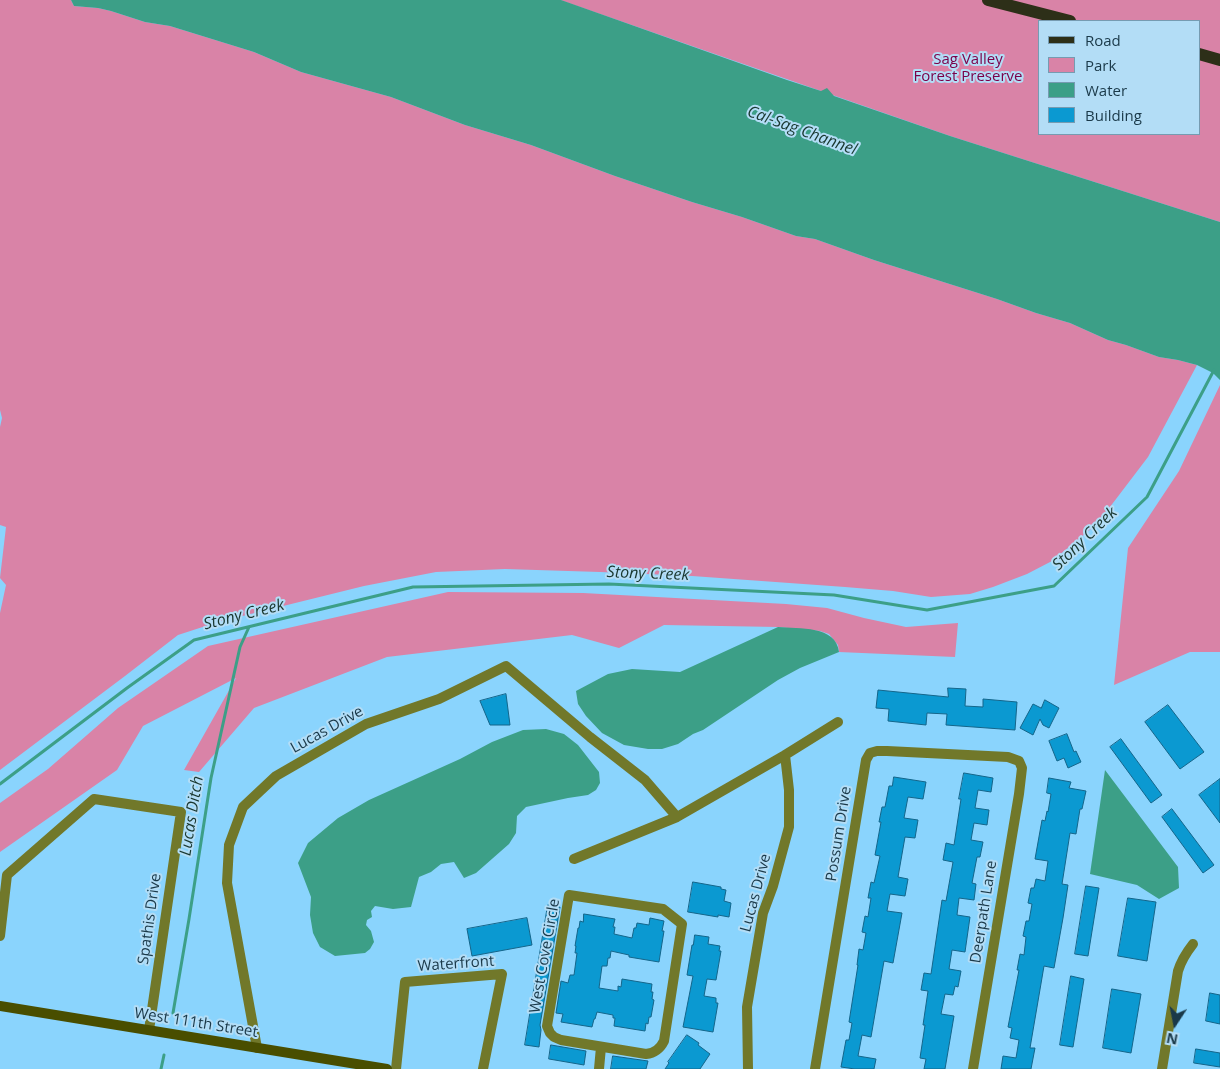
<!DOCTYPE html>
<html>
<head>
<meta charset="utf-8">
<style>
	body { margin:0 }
	#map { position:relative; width:1220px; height:1069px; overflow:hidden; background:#8ad4fd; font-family:"Open Sans",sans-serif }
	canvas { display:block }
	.legend { position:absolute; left:1038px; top:20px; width:162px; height:115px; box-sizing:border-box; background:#b3ddf6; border:1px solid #769bb1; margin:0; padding:6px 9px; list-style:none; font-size:15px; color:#1a3949 }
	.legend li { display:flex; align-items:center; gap:10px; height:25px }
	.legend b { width:25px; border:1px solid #769bb1 }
	.north { position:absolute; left:1150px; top:999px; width:50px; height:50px; -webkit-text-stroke:4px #b3ddf6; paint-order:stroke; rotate:191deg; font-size:14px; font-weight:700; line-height:20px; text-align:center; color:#1a3949 }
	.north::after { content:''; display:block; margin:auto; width:18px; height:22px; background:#1a3949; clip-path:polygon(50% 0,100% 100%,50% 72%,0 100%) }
</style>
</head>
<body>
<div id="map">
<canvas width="1220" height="1069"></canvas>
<ul class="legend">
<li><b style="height:6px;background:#2d2f18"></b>Road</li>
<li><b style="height:14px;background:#d983a7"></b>Park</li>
<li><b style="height:14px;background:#3c9f87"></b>Water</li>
<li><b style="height:14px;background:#0b99d1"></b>Building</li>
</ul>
<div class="north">N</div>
</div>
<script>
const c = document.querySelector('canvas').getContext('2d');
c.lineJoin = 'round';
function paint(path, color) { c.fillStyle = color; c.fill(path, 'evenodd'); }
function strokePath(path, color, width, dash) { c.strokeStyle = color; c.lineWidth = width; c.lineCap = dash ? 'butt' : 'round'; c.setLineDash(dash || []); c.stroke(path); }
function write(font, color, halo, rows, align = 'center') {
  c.font = font + ' "Open Sans",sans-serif'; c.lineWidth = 4; c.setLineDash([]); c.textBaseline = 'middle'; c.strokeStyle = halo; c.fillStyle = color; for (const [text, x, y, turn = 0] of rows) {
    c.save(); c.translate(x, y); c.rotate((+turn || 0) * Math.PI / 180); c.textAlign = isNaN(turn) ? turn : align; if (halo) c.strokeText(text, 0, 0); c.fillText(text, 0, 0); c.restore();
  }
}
paint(new Path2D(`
	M0 0H71L74 6 98 8 111 11 145 22 170 26 254 52 301 72 391 97 465 125 531 145 615 176 692 202 742 217 796 236 815 239 874 260 997 299 1036 313 1070 323 1108 340 1126 345 1159 357 1178 360 1197 365 1148 457 1097 524 1052 561 1027 574 993 587 970 594 931 597 893 591 845 587 692 576 600 572 505 569 436 572 364 586 271 609 218 622 178 635 125 676 0 770V613L6 585 0 578 6 527 0 525V427L2 418 0 410Z
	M560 0H1220V222L950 136ZM1039 21H1199V134H1039Z
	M1220 385V652H1190L1114 685 1128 548 1179 471Z
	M448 592 583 593 786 604 827 608 864 618 906 627 958 623 955 657 839 652 838 645 829 634 820 631 778 627 664 625 619 648 572 635 387 657 254 708 199 772 184 770 236 678 143 726 117 770 0 852V803L48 769 118 708 208 646Z`), '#d983a7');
paint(new Path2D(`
	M71 0H561L787 80 821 91 827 88 834 96 950 136 1220 222V380L1213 373 1197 365 1178 360 1159 357 1126 345 1108 340 1070 323 1036 313 997 299 874 260 815 239 796 236 742 217 692 202 615 176 531 145 465 125 391 97 301 72 254 52 170 26 145 22 111 11 98 8 74 6Z
	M778 627C799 629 836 625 839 652L800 668 778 680 703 730 693 734 678 744 662 749H648L624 745 602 733 586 716 578 704 576 691 608 674 632 669 680 672Z
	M546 729 564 734 578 745 599 772 600 783 596 790 588 795 568 798 526 807 517 816 516 833 509 844 476 873 464 878 454 862 441 864 431 872 419 877 411 907 393 909 375 906 371 911 372 917 367 920 366 925 371 931 374 942 370 949 365 953 335 956 320 947 313 933 310 915 311 897 298 863 308 843 338 818 369 800 460 759 492 742 523 730Z
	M1105 770 1178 867 1179 888 1159 899 1137 885 1090 874Z`), '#3c9f87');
strokePath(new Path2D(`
	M0 784 127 688 194 640 413 587 609 584 834 595 927 610 1054 586 1147 497 1214 370
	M173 1013 189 919 211 778 240 647 249 627
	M161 1069 164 1055`), '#3c9f87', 3);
const building = new Path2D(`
	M948 688 966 689 965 706 983 707V699L1017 702 1015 730 946 725 947 714 927 713 926 725 888 721 889 709 876 708 878 690 948 697Z
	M506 694 510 725H490L480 701Z
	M1045 700 1059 708 1049 728 1043 725 1040 719 1033 735 1020 728 1033 704 1041 708Z
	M1168 705 1204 752 1180 769 1145 722Z
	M1067 734 1074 752 1076 751 1081 762 1068 768 1064 758 1057 761 1049 741Z
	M1121 739 1162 795 1151 803 1110 747Z
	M964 773 993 778 991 792 978 790 975 808 989 810 987 825 974 823 971 840 983 842 980 857H977L972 883 976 884 974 900 959 898 957 915 970 917 965 952 952 950 949 969 961 971 958 987 955 986 953 995 945 994 941 1014 954 1016 945 1069H924L926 1059 920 1058 925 1025H923L928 991 921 990 924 973 931 974 942 900 946 901 953 862 943 860 946 843 954 845 961 799H959Z
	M894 777 926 782 923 799 908 797 904 818 918 820 915 838 905 837 898 877 908 879 905 896 890 894 887 911 902 913 893 963 884 961 871 1037 862 1035 858 1056 876 1059 874 1069H855L841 1067 846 1040H849L852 1023 849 1022 858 965H857L859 949 863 950 866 933 862 932 865 916 868 917 871 898H868L871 882 874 883 880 856 875 855 881 822H879L882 807H885L889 786H892Z
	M1049 778 1071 782 1069 788 1086 791 1082 809H1080L1076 834 1070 833 1062 884 1068 885 1063 918 1054 968 1044 966 1030 1048H1035L1031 1069H1001L1003 1056 1016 1058 1019 1040 1010 1038 1012 1028 1008 1027 1019 970H1017L1020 954 1024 955 1026 937 1023 936 1026 921H1029L1032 904 1028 903 1031 888H1034L1036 879 1045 881 1048 861 1035 859 1042 820 1045 821 1047 811 1048 812 1051 794 1047 793Z
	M1220 779V823L1199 795Z
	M1172 809 1214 865 1203 873 1162 817Z
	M693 882 721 887V889L726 890 724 901 731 903 729 917 718 915V917L688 912Z
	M1086 886 1099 888 1088 956 1075 954Z
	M1128 898 1156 902 1147 961 1118 956Z
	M548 905 560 907 540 1025 541 1030 539 1047 525 1045Z
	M584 914 615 919 613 927H615L614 934 632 938 634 928H636L637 923 649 925 650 918 664 921 662 931H664L659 962 629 957V955L611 951 610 958H608L607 966H602L599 988 618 991V986L621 987 622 979 652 984 651 992H653L652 999 654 1000 651 1017H649L648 1024 646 1023 645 1031 614 1026 615 1018H613V1015L597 1012 595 1019H594L592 1027 561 1022 563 1014 556 1013 561 981 568 983 570 975H574L577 953H575L576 946H575L578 928H579L580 921 583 922Z
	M527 918 532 945 472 956 467 929Z
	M695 935 709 937 708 944 720 946 719 951H721L716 980 707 979 704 996 716 998V1003H718L713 1032 683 1027 693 976 687 975 692 945H693Z
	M1071 976 1084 979 1073 1047 1060 1045Z
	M1112 989 1141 994 1131 1053 1103 1048Z
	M1210 993 1220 995V1024L1206 1021Z
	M687 1035 699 1043 698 1045 710 1054 700 1069H665L669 1063 668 1062Z
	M551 1045 586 1051 584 1065 549 1059Z
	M1196 1049 1220 1053V1067L1194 1063Z
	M613 1056 648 1061 646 1069H611Z`);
paint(building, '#0b99d1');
strokePath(building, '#14658a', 1);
strokePath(new Path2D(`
	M574 859 677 817 785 755 838 722
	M569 895 663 909 682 924 664 1041C660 1049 655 1053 646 1054L561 1040 554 1037 550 1033 547 1026Z
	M0 936 7 875 94 799 181 812 149 1030
	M257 1048 227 883 229 845 243 807 276 776 366 724 439 699 506 666 590 737 645 780 677 817
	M396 1069 405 982 502 974 483 1069
	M599 1069 601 1047
	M748 1069 747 1007 763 913 773 886 789 827V790L785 755
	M815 1069 866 760 870 753 877 751H887L1008 757 1019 761 1022 768 1019 794 973 1069
	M1162 1069 1178 971C1181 961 1186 953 1193 944`), '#71782a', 10);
strokePath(new Path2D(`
	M0 1006 387 1069`), '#494e00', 10);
strokePath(new Path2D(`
	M988 0 1070 21
	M1199 54 1220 60`), '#2d2f18', 12);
write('15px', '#7b0048', '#b3ddf6', [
	["Sag Valley",968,60],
	["Forest Preserve",968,77]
]);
write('15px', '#1a3949', '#b3ddf6', [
	["Lucas Drive",327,730,-29],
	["Possum Drive",839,834,-81],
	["Lucas Drive",756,893,-75],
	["Deerpath Lane",984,912,-81],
	["Spathis Drive",150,919,-82],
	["West Cove Circle",545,956,-80],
	["Waterfront",456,964,-4],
	["West 111th Street",196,1023,9]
]);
write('italic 16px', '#19372f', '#b3ddf6', [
	["Cal-Sag Channel",802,131,20],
	["Stony Creek",1085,539,-44],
	["Stony Creek",648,574,2],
	["Stony Creek",244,615,-14],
	["Lucas Ditch",192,816,-81]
]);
</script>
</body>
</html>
